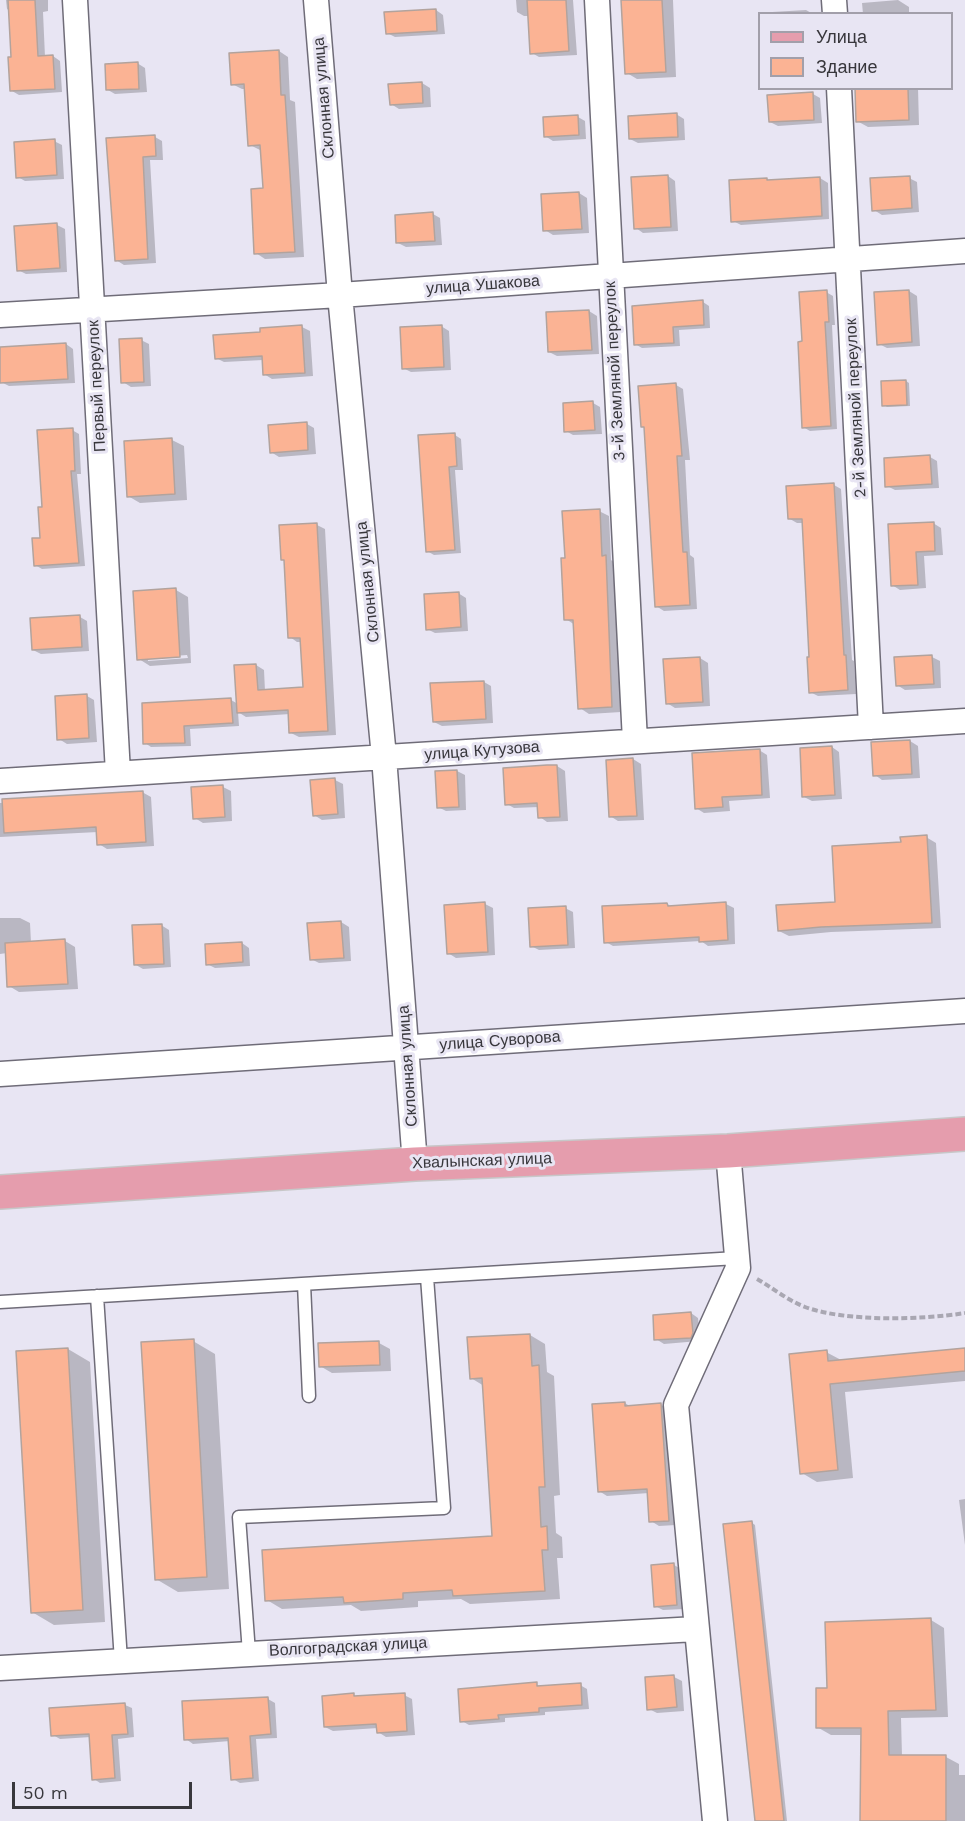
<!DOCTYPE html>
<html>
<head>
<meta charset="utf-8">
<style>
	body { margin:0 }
	#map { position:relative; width:965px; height:1821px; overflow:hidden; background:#e8e5f3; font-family:"Work Sans",sans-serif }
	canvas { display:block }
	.legend { position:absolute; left:758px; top:12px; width:195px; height:78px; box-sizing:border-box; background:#e8e5f3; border:2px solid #a29faa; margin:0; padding:8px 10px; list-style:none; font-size:18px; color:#38373c }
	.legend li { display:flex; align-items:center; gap:12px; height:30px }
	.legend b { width:30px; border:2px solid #a29faa }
	.scale { position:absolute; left:12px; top:1782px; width:180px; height:27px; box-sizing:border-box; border:3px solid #38373c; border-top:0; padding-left:8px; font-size:18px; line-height:21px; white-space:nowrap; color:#38373c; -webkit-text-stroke:4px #e8e5f3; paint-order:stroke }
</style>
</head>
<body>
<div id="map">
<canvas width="965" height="1821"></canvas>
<ul class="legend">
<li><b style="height:8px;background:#e59dad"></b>Улица</li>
<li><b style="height:16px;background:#fbb394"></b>Здание</li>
</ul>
<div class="scale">50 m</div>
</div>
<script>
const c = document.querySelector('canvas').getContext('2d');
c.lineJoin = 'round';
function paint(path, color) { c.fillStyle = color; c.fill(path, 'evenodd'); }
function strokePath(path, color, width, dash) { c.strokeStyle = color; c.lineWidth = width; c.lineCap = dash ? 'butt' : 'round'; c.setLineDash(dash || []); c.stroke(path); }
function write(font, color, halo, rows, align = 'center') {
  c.font = font + ' "Work Sans",sans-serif'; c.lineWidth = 6; c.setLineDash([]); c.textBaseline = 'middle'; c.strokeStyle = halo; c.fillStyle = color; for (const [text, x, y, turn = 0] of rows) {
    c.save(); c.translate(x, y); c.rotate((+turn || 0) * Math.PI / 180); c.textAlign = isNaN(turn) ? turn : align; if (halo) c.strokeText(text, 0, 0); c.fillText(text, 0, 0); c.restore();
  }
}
paint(new Path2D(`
	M6 0H48V11L43 12 45 57 53 56 60 61 62 92 19 95 12 91 13 58 10 11 7 9Z
	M516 0H573L577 55 539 57 532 53 530 16H524L517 12Z
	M623 0H673L676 77 637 79 627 73Z
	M898 0 909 7V14H863L862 3Z
	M436 10 443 15 445 34 395 37 387 33Z
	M806 10 813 14H772V12Z
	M279 51 288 57 290 100 295 102 304 257 265 259 256 253 265 189 262 151 250 145 246 89H242L232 84Z
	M137 63 145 68 147 92 115 94 108 90Z
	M422 83 430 88 431 107 399 109 391 104 390 85Z
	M857 88H918L919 125 868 127 857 121Z
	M813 94 820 98 822 123 778 126 770 122Z
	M676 114 684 119 685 140 638 143 630 139Z
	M578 117 585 121 586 139 553 141 545 136Z
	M155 137 162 141 163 160H150L156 263 124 265 116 260 108 139Z
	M54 141 62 145 64 179 25 181 18 177Z
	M668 176 675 181 678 231 643 233 636 228Z
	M820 178 828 183 829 219 741 225 733 221 766 179 771 182Z
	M909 178 917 182 919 212 882 215 874 210Z
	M579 193 587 198 589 233 553 235 545 230Z
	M433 214 440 218 442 245 406 247 398 243Z
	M57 225 65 229 67 272 26 274 18 270Z
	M909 291 917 296 920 346 887 348 879 344 876 293Z
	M826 292 833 296 835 325H832L837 429 810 431 803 427 804 343Z
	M703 302 709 306 710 328 679 330 680 346 642 348 635 344Z
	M589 311 597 316 599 354 557 356 549 352Z
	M441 326 449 331 451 370 411 372 403 368Z
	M302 327 310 331 313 376 272 379 264 374 263 360 224 362 216 358 262 333Z
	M141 340 149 344 151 386 131 387 123 382Z
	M66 344 73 349 75 383 9 386 1 382 0 348Z
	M906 381 909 383 910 406 887 407 884 405Z
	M676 385 683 389 690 460H685L690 555 694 558 697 609 664 611 656 606 646 429 642 426Z
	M593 403 600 407 602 434 573 435 566 431Z
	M307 424 314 428 316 454 279 457 271 452Z
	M72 430 79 434 81 474H77L85 566 42 569 35 565 42 539 43 508Z
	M455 435 461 439 463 470H455L461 553 434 555 427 551Z
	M172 440 184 446 187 500 140 503 128 496Z
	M930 457 937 461 939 488 895 490 887 486Z
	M834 485 841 489 852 660 854 661 856 694 818 696 810 692 811 659 804 523H797L790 519Z
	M599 511 609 516 611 560 615 563 621 712 589 714 580 708 575 625 566 619V559Z
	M933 523 941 528 943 555 924 556 926 588 900 590 892 585Z
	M317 525 325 529 336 735 299 737 291 733 290 714 246 717 238 712 239 726 190 729 191 746 151 747 145 743 231 700 238 704 256 665 264 670 265 691 304 689 301 642H297L290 637Z
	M176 590 188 597 191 663 150 666 139 659ZM187 655 188 658 148 661V658Z
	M458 593 466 598 468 631 435 633 427 629Z
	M80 617 87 621 89 651 41 654 33 650Z
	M932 657 940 661 941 688 905 690 897 685Z
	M700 658 708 663 710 706 675 708 667 703Z
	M484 682 491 686 493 723 442 726 434 722Z
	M87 696 94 700 97 742 67 744 59 739Z
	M910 741 918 746 920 778 882 780 875 775Z
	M832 747 839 752 842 799 812 801 804 797Z
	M759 750 767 755 770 798 729 801 730 811 704 813 696 808Z
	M633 759 641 764 644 820 618 821 610 816Z
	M557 766 565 771 568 821 547 822 540 817 539 807 514 808 507 804 505 769Z
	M457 771 465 775 466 810 446 811 438 807Z
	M335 780 343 784 345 818 322 820 314 815Z
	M223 787 231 791 232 821 203 823 195 818Z
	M142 792 151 797 154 846 107 849 99 844 98 832 0 837V803Z
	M926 837 936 843 941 928 831 932 789 936 779 931 836 903 902 844Z
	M485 904 493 908 495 955 456 958 448 953Z
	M667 904 672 907 726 904 734 908 735 944 708 946 701 941 613 946 606 942Z
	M565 908 573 912 575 948 539 950 531 946Z
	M0 918H20L30 923 31 943 65 941 75 947 78 989 19 992 9 986 7 953 0 954Z
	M341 922 349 927 351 961 319 963 311 959Z
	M161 925 169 930 171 967 143 969 136 965Z
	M242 943 249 948 250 966 215 968 207 964Z
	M691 1313 698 1318 700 1338 699 1341 664 1344 656 1339Z
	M530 1335 545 1344 547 1372 554 1376 560 1495 554 1496 556 1533 562 1537 563 1558H557L560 1599 470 1604 461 1599 418 1601V1607L361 1611 351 1605 282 1609 267 1600 493 1537 484 1386 471 1378Z
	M193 1341 215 1354 229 1589 178 1592 156 1579Z
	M379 1343 390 1349 391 1371 332 1373 320 1366Z
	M68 1349 90 1362 105 1622 54 1625 32 1612 17 1352Z
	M965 1349V1381L845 1392 853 1478 817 1482 802 1473 826 1352 843 1361Z
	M625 1403 631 1407 661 1405 669 1409 676 1525 659 1526 651 1521 649 1493 607 1496 599 1491Z
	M965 1499V1545L959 1500Z
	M751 1522 755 1525 787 1821H756Z
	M674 1565 681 1569 684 1609 663 1610 655 1606Z
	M931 1620 944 1628 948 1717 901 1718 902 1756 946 1757 959 1764V1775H965V1821H862V1735H831L817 1727 828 1690Z
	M674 1677 682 1681 684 1711 657 1713 649 1709Z
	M536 1684 542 1688 580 1685 587 1689 589 1709 545 1712V1715L505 1718V1722L469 1725 462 1721Z
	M353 1695 358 1698 404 1695 412 1699 415 1735 386 1737 378 1732V1728L333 1731 325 1727Z
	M268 1699 275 1703 277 1738 256 1739 259 1781 240 1783 233 1779 230 1741 193 1744 186 1739Z
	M125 1705 132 1708 134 1737 118 1739 121 1781 100 1783 94 1779 91 1737 60 1739 53 1735Z`), '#0003');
const building = new Path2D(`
	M8 0H35L38 56 53 55 55 89 10 91 8 57H11Z
	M527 0H566L569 51 530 54Z
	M621 0H662L666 72 625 74Z
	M436 9 437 31 386 34 384 12Z
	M279 50 281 95H285L295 252 254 254 251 189 263 188 260 145 248 146 244 84 231 85 229 53Z
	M138 62 139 89 106 90 105 64Z
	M422 82 423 103 390 105 388 84Z
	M855 88H908L909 120 856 122Z
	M813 92 814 120 769 122 767 95Z
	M677 113 678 137 629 139 628 116Z
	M578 115 579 135 544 137 543 117Z
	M155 135 156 156 143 157 148 259 115 261 106 138Z
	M55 139 57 175 16 178 14 142Z
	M668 175 671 227 634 229 631 177Z
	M910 176 912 208 872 211 870 178Z
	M820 177 822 216 731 222 729 180 767 178V180Z
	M579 192 582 229 543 231 541 194Z
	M433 212 435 241 396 243 395 215Z
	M57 223 60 268 17 271 14 226Z
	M827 290 829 322H825L831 426 802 428 798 342 802 341 799 292Z
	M909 290 912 342 877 345 874 292Z
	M703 300 704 325 673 327 674 343 634 345 632 306Z
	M589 310 592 350 548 352 546 312Z
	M302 325 305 373 263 375 262 356 215 359 213 335 260 332V328Z
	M442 325 444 367 402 369 400 327Z
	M142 338 144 382 121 383 119 339Z
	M66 343 68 379 0 383V347Z
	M906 380 907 405 882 406 881 381Z
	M676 383 682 456H677L683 552H687L690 605 655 607 644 427H641L638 386Z
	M593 401 595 430 564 432 563 403Z
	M307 422 308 450 270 453 268 425Z
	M73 428 75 471H71L79 563 34 566 32 538H40L38 507H42L37 430Z
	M455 433 457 466 449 467 455 550 426 552 418 435Z
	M172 438 175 494 127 497 124 441Z
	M930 455 932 484 885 487 884 458Z
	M834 483 844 655H846L848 690 809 693 807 657H809L802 519H788L786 486Z
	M600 509 602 556 606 555 612 707 578 709 573 620H564L561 558H565L562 511Z
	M934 522 935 551 916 552 918 585 891 586 888 524Z
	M317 523 328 731 289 733 288 710 237 713 234 665 256 664 258 690 303 687 300 638H288L284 560H281L279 525Z
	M176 588 180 657 137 660 133 591Z
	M459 592 461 627 426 630 424 594Z
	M80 615 82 647 32 650 30 618Z
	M932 655 934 684 896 686 894 657Z
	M700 657 703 702 666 704 663 659Z
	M484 681 486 719 433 722 430 683Z
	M87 694 89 738 57 740 55 696Z
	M231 698 233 723 184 726 185 743 143 744 142 703Z
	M910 740 912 774 873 776 871 742Z
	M832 746 835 795 802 797 800 748Z
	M760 749 762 795 722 797 723 807 695 809 692 753Z
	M633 758 637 816 609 817 606 760Z
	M547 765H557L560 817 538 818 537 803 505 805 503 768Z
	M457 770 459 807 437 808 435 771Z
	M335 778 338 814 313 816 310 780Z
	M223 785 225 817 193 819 191 787Z
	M143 791 146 842 97 845 96 827 4 833 2 799Z
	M927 835 932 923 821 927 778 931 776 905 835 902 832 846 901 842 900 837Z
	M485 902 488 952 447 954 444 905Z
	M726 902 728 940 699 942V937L604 943 602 906 667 903 668 906Z
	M566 906 568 945 530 947 528 908Z
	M341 921 344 958 310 960 307 923Z
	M162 924 164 964 134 965 132 925Z
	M65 939 68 984 7 987 5 943Z
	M242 942 243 962 206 965 205 944Z
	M691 1312 693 1333 691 1338 654 1340 653 1315Z
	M530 1334 532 1366 539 1365 545 1487H539L541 1527 547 1526 548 1550H542L545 1591 453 1596 452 1590 403 1593V1599L344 1603 343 1597 265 1601 262 1550 492 1536 482 1378 470 1379 467 1337Z
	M194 1339 207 1577 155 1580 141 1342Z
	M379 1341 380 1365 319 1367 318 1343Z
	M68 1348 83 1610 31 1613 16 1351Z
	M965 1348V1371L830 1384 838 1470 800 1474 789 1354 827 1350 828 1361Z
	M625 1402V1406L661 1403 669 1521 649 1522 647 1489 598 1492 592 1404Z
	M752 1521 784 1821H755L723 1524Z
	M674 1563 677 1605 654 1607 651 1565Z
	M931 1618 936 1710 888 1711 889 1755H946V1821H860L861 1728H816V1688H827L825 1622Z
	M674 1675 677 1707 647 1710 645 1677Z
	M537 1682V1686L581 1683 582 1705 539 1708V1712L498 1715 499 1719 460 1722 458 1689Z
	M354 1693V1696L405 1693 407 1731 377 1733 376 1724 324 1727 322 1696Z
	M268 1697 271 1734 250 1736 253 1778 231 1780 228 1738 184 1740 182 1701Z
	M125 1703 128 1734 112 1735 115 1778 92 1780 89 1734 51 1736 49 1708Z`);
paint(building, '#fbb394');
strokePath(building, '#b2a39d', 1.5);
const service = new Path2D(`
	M304 1284 309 1396
	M97 1296 121 1661
	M0 1302 737 1258
	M249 1653 239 1517 444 1508 427 1277`);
const minor = new Path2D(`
	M75 0 118 773
	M316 0 340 295 384 757 415 1164
	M597 0 635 741
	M834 0 835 14
	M839 88 871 727
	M0 315 340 295 965 251
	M0 781 965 721
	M0 1074 965 1011
	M0 1668 696 1629
	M715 1821 676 1405 738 1268 728 1151`);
const primary = new Path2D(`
	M0 1192 415 1164 728 1151 965 1134`);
strokePath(service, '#6f6c78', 15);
strokePath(minor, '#6f6c78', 27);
strokePath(primary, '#c7c7c8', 36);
strokePath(new Path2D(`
	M757 1279C773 1288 787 1300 805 1307 846 1322 922 1320 965 1313`), '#a9a7b2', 4, [6, 3]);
strokePath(service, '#fff', 12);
strokePath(minor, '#fff', 24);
strokePath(primary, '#e59dad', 33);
write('16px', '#38373c', '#e8e5f3', [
	["Склонная улица",324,98,-95],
	["улица Ушакова",483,285,-4],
	["3-й Земляной переулок",615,371,-93],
	["Первый переулок",97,386,-93],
	["2-й Земляной переулок",856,408,-93],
	["Склонная улица",368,582,-96],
	["улица Кутузова",482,751,-4],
	["улица Суворова",500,1041,-4],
	["Склонная улица",408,1066,-94],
	["Хвалынская улица",482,1161,-2],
	["Волгоградская улица",348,1647,-3]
]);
</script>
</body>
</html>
